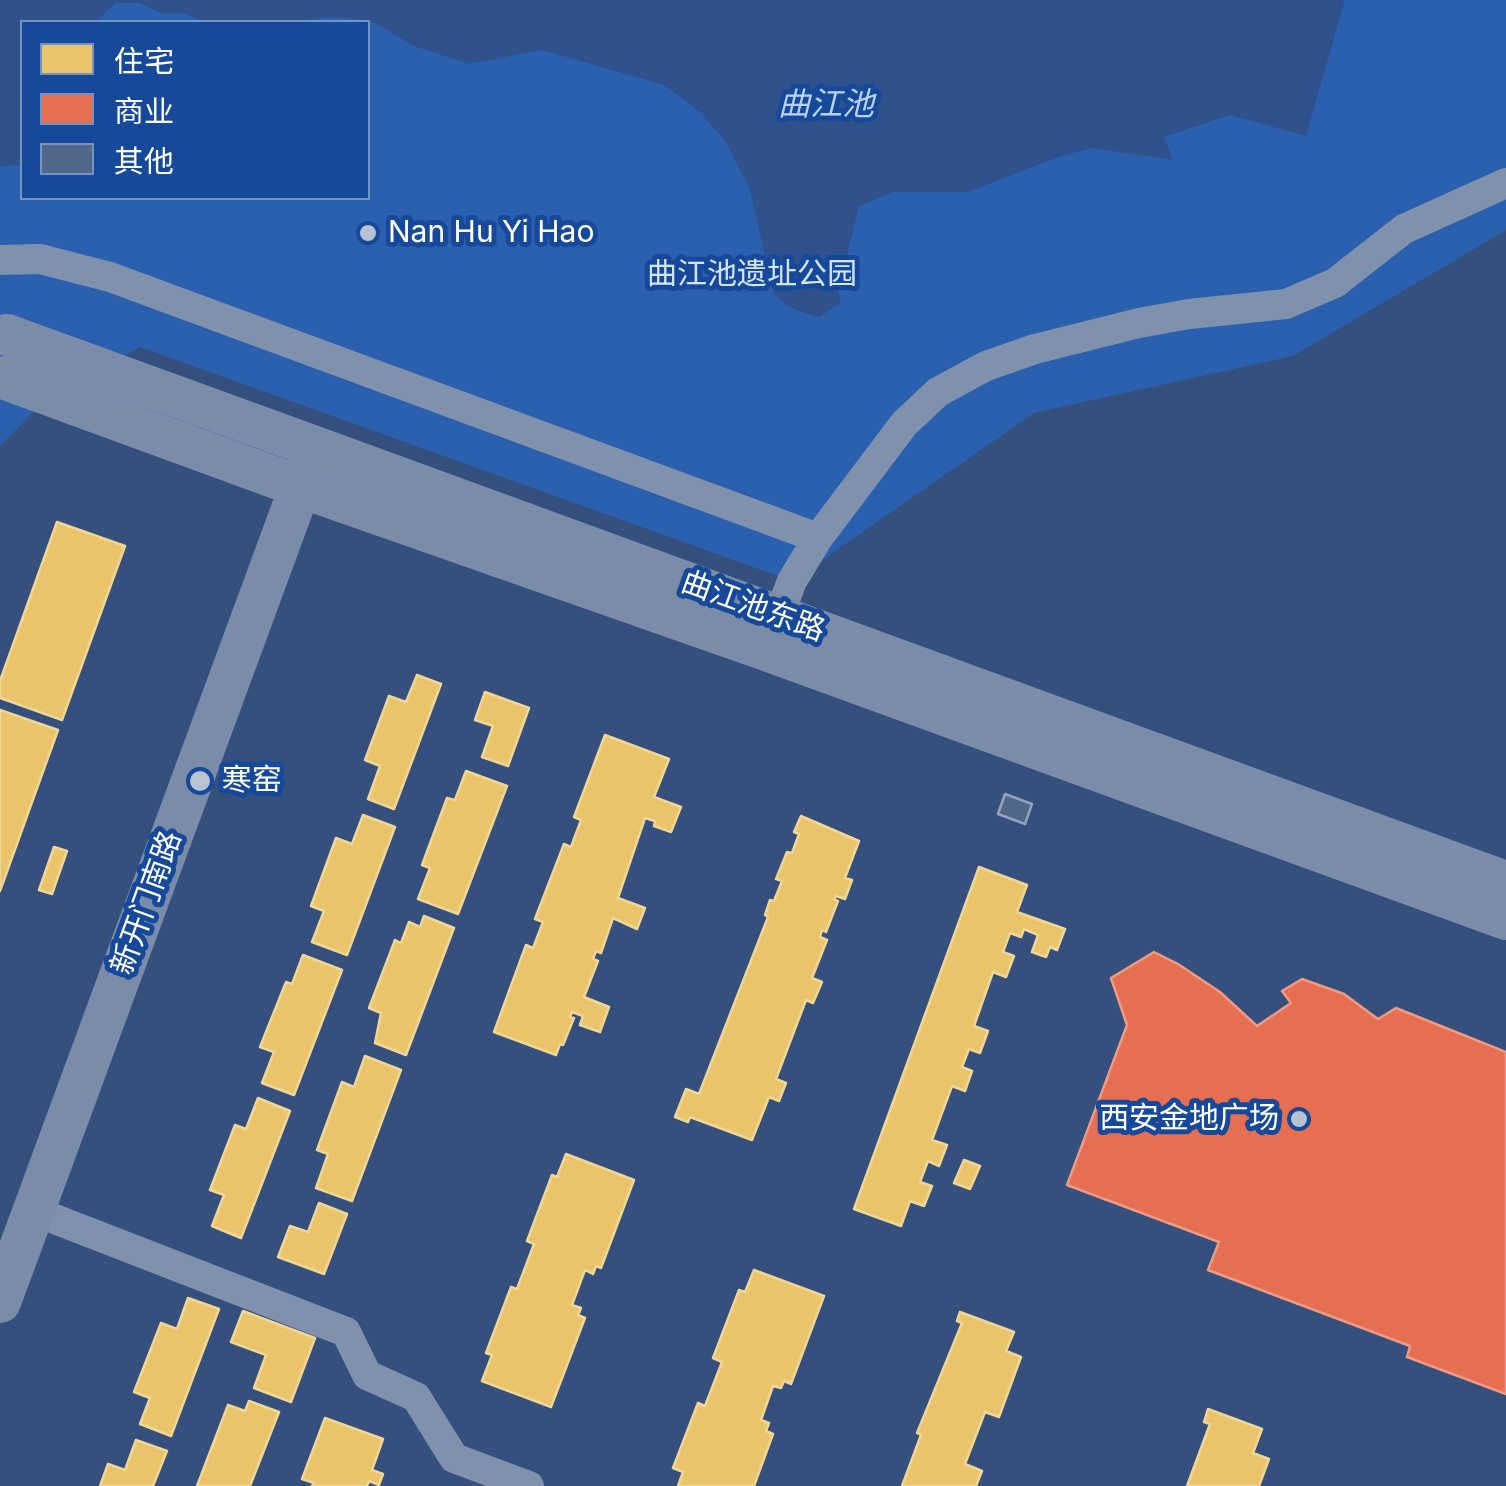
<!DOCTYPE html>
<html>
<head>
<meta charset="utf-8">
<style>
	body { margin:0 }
	#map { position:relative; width:1506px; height:1486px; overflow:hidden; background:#35507c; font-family:Inter,"Noto Sans SC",sans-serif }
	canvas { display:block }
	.legend { position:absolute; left:20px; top:20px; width:350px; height:180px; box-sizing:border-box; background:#17499a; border:2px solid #7492c2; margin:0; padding:12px 18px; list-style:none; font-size:30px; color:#fff }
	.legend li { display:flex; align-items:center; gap:20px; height:50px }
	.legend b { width:50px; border:2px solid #7492c2 }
</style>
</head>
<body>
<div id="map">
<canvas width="1506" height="1486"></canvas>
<ul class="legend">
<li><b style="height:28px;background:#e9c46a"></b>住宅</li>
<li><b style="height:28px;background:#e76f51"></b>商业</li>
<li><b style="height:28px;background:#52688b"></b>其他</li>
</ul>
</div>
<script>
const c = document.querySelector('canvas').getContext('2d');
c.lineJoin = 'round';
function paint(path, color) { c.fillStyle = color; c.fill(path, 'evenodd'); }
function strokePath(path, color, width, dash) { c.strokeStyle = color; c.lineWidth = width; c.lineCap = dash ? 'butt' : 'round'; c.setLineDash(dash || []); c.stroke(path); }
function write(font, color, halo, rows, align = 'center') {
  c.font = font + ' Inter,"Noto Sans SC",sans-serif'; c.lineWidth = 10; c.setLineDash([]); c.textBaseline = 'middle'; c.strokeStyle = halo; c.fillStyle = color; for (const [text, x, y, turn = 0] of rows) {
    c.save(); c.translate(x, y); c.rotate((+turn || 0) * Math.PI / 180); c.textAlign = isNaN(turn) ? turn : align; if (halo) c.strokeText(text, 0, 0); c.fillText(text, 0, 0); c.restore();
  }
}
paint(new Path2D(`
	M0 0H1506V230L1293 356 1034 413 792 581 140 347 35 410 0 446ZM22 22H368V198H22Z`), '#2b60af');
paint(new Path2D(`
	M0 0H1345L1306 136 1230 115 1164 137 1173 160 1092 148 1058 157 968 192H894L859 206 838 291 841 302 820 317C801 313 788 308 774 294L749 187 725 141 700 112 664 85 542 50 469 64 414 46 370 20 333 17 281 22H204L184 13 163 14 140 3H115L96 22H22V165L0 166Z`), '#2f528c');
const homes = new Path2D(`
	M57 522 125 546 62 720 0 698V681Z
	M417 675 441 684 394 809 368 799 380 766 365 760 389 696 406 702Z
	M485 692 529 708 508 766 482 757 493 726 475 720Z
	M0 710 58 730 0 891Z
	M605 735 669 759 654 797 681 807 671 832 654 826 655 821 645 818 618 898 645 908 637 929 613 918 601 953 596 951 593 959 598 961 584 997 609 1007 600 1032 580 1025 583 1016 572 1012 570 1017 574 1018 563 1045 560 1044 556 1055 494 1032 526 945 533 948 543 922 535 919 564 844 571 847 581 820 574 817Z
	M466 771 507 786 458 914 418 899 430 868 422 865 447 798 455 800Z
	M363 815 395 827 347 955 312 942 324 911 311 906 336 838 352 844Z
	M801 816 859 841 845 878 852 880 845 899 836 896 834 899 838 901 826 932 822 930 820 937 827 940 812 978 822 982 813 1003 806 1000 776 1079 786 1083 779 1101 769 1097 752 1140 690 1117 688 1122 675 1117 686 1089 699 1094 768 917 765 915 770 900 774 901 782 881 776 879 787 852 792 853 799 834 794 832Z
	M54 847 67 851 52 894 39 890Z
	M979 867 1027 885 1017 912 1065 929 1057 950 1050 947 1046 957 1032 952 1038 935 1024 929 1021 937 1010 933 1003 952 1014 956 1006 977 993 972 974 1026 988 1031 980 1053 969 1049 962 1067 972 1071 965 1091 952 1086 932 1140 947 1145 939 1166 928 1161 920 1182 932 1186 924 1206 910 1201 901 1226 854 1209Z
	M424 916 454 928 406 1055 375 1043 381 1013 369 1008 395 940 401 943 409 922 420 927Z
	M303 955 342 970 294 1095 262 1083 274 1052 260 1047 286 982 292 984Z
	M365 1056 401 1070 352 1201 316 1188 328 1154 317 1150 342 1082 354 1087Z
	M258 1098 290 1111 241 1238 212 1226 224 1195 210 1190 235 1125 246 1129Z
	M566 1154 634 1180 601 1268 596 1266 593 1274 585 1270 572 1305 581 1308 578 1315 585 1318 551 1407 482 1381 492 1355 486 1353 511 1287 517 1289 534 1244 527 1241 552 1175 557 1177Z
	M964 1160 980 1166 970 1189 954 1183Z
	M319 1203 347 1214 324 1274 278 1257 290 1226 308 1232Z
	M754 1270 824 1296 791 1384 784 1381 781 1388 773 1386 761 1420 769 1423 766 1431 773 1434 754 1486H678L683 1472 673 1468 698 1403 705 1406 722 1362 713 1358 739 1290 745 1292Z
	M188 1298 219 1309 171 1436 140 1424 150 1398 134 1392 161 1323 177 1329Z
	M243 1311 315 1338 291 1402 254 1388 266 1355 231 1342Z
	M960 1312 1014 1332 1006 1351 1021 1357 999 1417 985 1412 965 1464 982 1471 976 1486H902L921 1435 917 1433 962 1323 957 1321Z
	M249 1401 279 1412 250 1486H197L228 1405 245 1411Z
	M1208 1409 1262 1429 1253 1453 1269 1459 1259 1486H1187L1210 1424 1204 1422Z
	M325 1418 383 1439 372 1470 383 1474 379 1485 369 1481 367 1486H312L314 1483 302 1479Z
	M136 1440 167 1451 153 1486H100L108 1464 125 1470Z`);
paint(homes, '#e9c46a');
strokePath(homes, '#f0d697', 2.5);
const shops = new Path2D(`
	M1154 952 1178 964 1220 992 1257 1026 1291 1003 1282 991 1302 979 1344 994 1378 1019 1396 1008 1506 1052V1394L1407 1357 1410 1346 1208 1270 1219 1242 1067 1185 1127 1025 1111 978Z`);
paint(shops, '#e76f51');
strokePath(shops, '#ee9a85', 2.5);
const building = new Path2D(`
	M1005 794 1032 804 1025 824 998 814Z`);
paint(building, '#52688b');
strokePath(building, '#94a3bb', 2.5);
strokePath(new Path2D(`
	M0 260 40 259 110 277 818 538
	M772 633 792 581 818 538 904 424 938 392 986 366 1035 349 1139 323 1189 314 1286 304 1335 283 1404 229 1506 183
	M34 1211 346 1332 367 1375 416 1397 454 1458 529 1486`), '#8091ae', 30);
strokePath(new Path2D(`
	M301 487 766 650 1506 919
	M0 1302 315 447 1506 882`), '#7b8caa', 42);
strokePath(new Path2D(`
	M7 335 315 447
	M0 377 301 487`), '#7b8caa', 42);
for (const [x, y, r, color] of [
	[368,233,10,"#b8c2d1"],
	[200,781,12,"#b8c2d1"],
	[1299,1119,10,"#b8c2d1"]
]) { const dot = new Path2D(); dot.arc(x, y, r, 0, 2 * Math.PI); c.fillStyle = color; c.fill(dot); strokePath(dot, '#17499a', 4); }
write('30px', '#fff', '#17499a', [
	["Nan Hu Yi Hao",388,233],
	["寒窑",222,781],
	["西安金地广场",1279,1119,"right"]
], 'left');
write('30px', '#d4e4fc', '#17499a', [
	["曲江池遗址公园",752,275]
]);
write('30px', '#fff', '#17499a', [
	["曲江池东路",753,607,20],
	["新开门南路",147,903,-70]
]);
write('italic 32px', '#b9d2f8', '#17499a', [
	["曲江池",826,105]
]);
</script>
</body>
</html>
